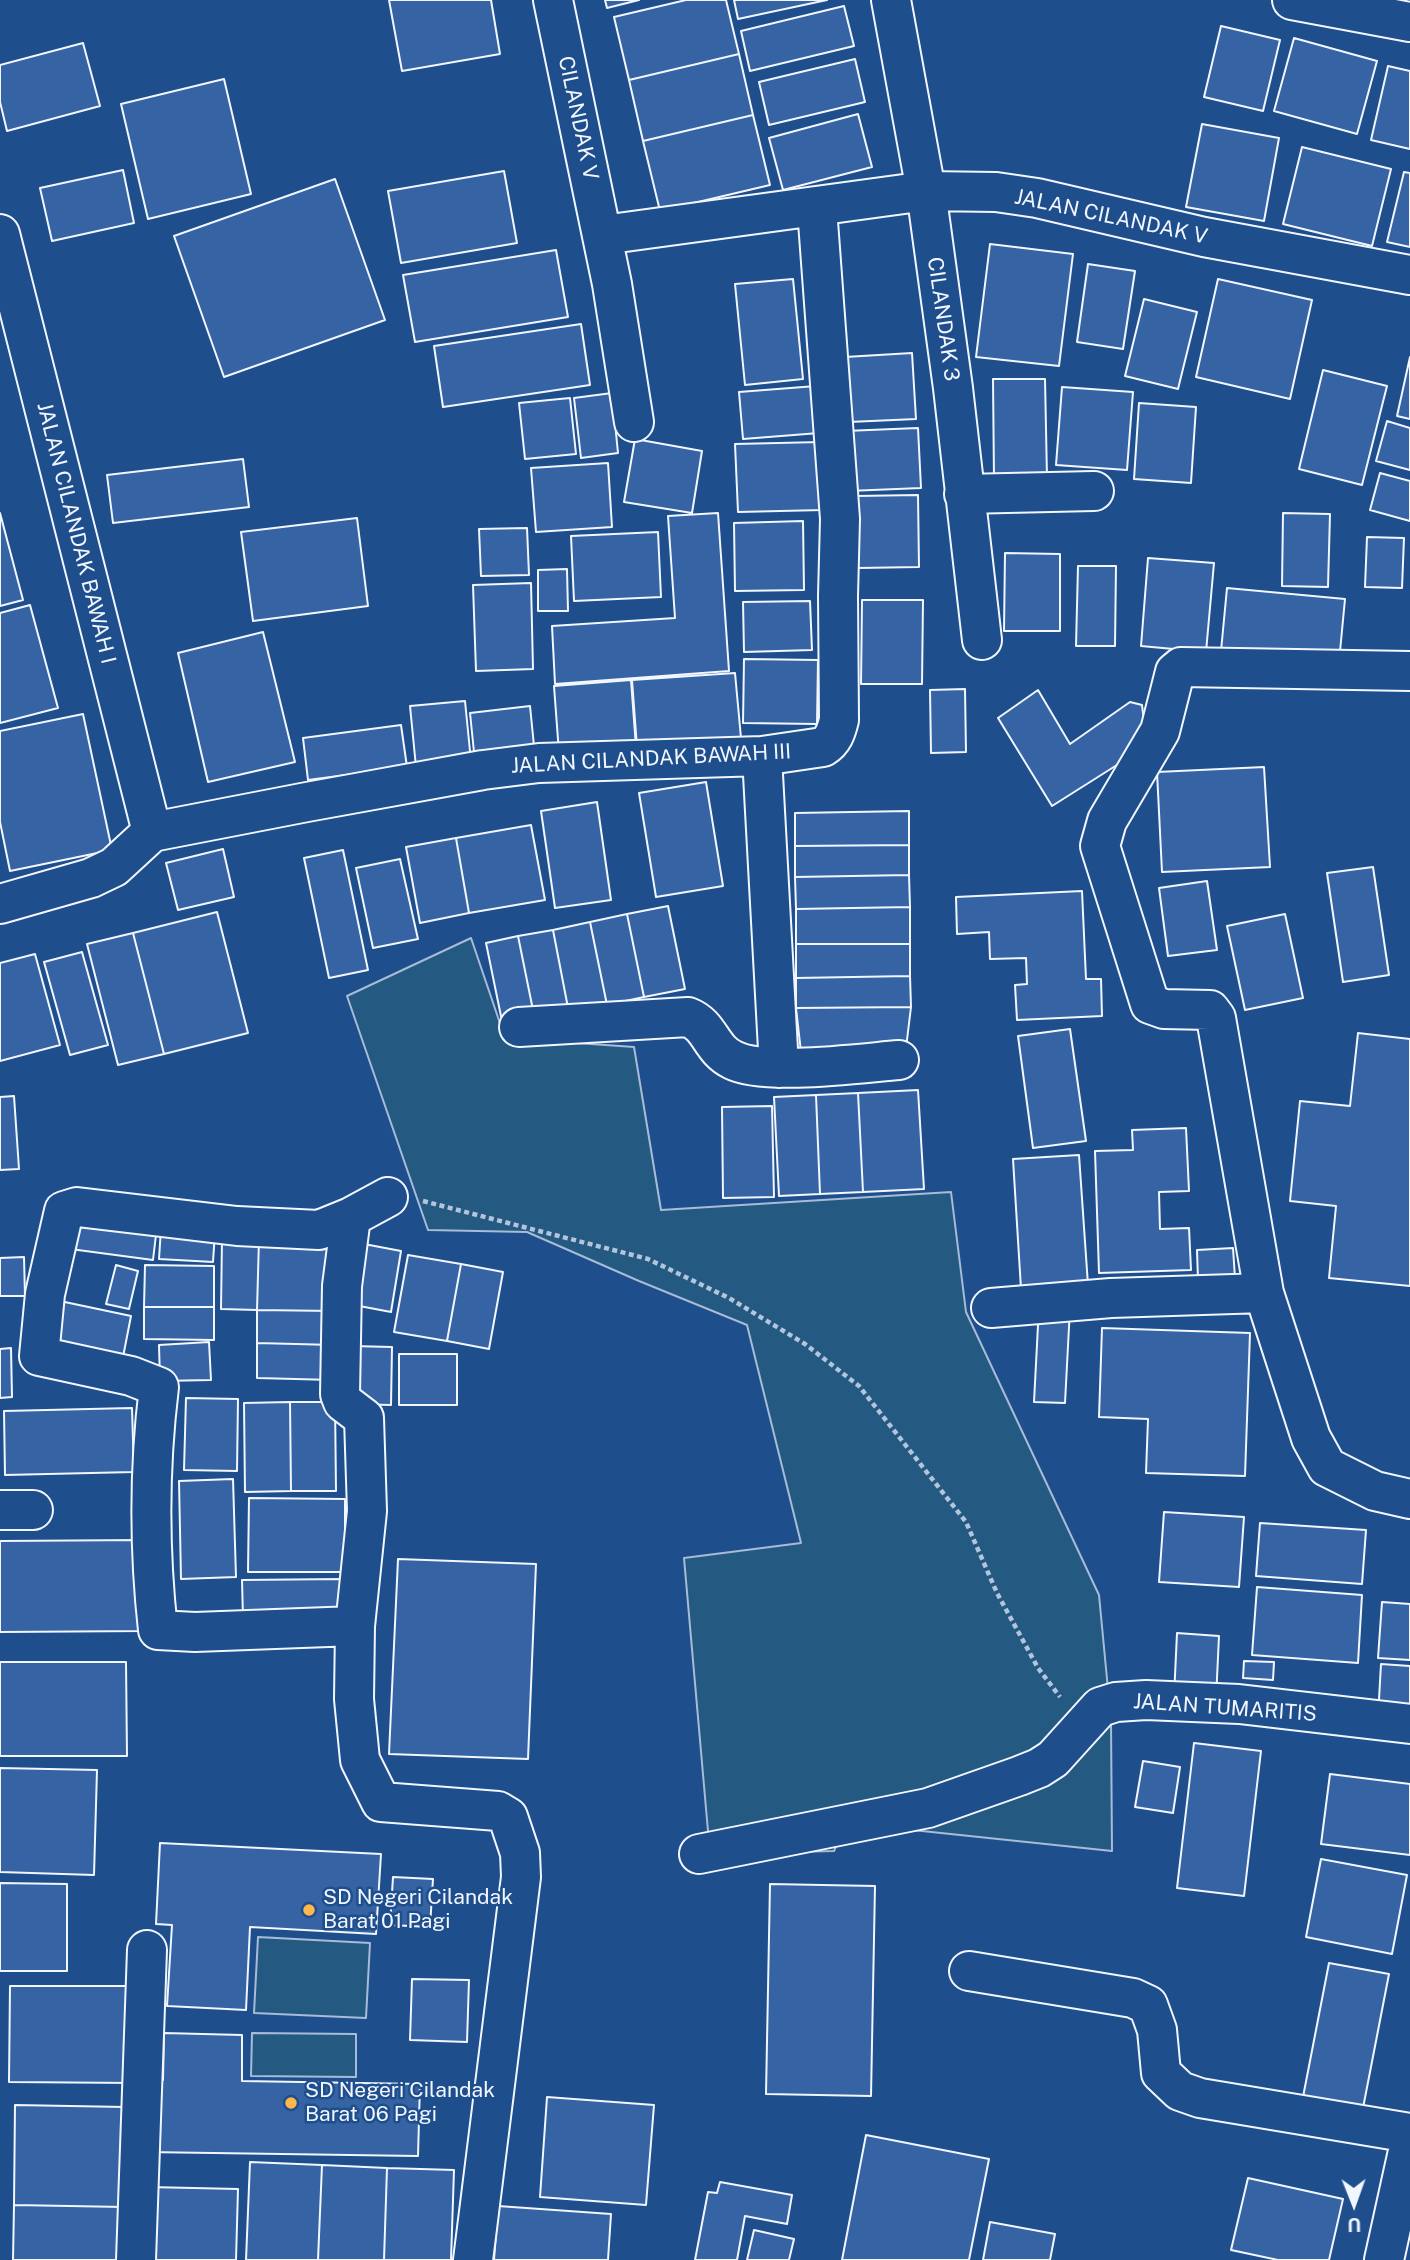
<!DOCTYPE html>
<html>
<head>
<meta charset="utf-8">
<style>
	body { margin:0 }
	#map { position:relative; width:1410px; height:2260px; overflow:hidden; background:#1f4e8c; font-family:"Public Sans",sans-serif }
	canvas { display:block }
	.north { position:absolute; left:1319px; top:2169px; width:70px; height:70px; -webkit-text-stroke:5px #1f4e8c; paint-order:stroke; rotate:179deg; font-size:19px; font-weight:700; line-height:28px; text-align:center; color:#f2f6ff }
	.north::after { content:''; display:block; margin:auto; width:24px; height:32px; background:#f2f6ff; clip-path:polygon(50% 0,100% 100%,50% 72%,0 100%) }
</style>
</head>
<body>
<div id="map">
<canvas width="1410" height="2260"></canvas>
<div class="north">U</div>
</div>
<script>
const c = document.querySelector('canvas').getContext('2d');
c.lineJoin = 'round';
function paint(path, color) { c.fillStyle = color; c.fill(path, 'evenodd'); }
function strokePath(path, color, width, dash) { c.strokeStyle = color; c.lineWidth = width; c.lineCap = dash ? 'butt' : 'round'; c.setLineDash(dash || []); c.stroke(path); }
function write(font, color, halo, rows, align = 'center') {
  c.font = font + ' "Public Sans",sans-serif'; c.lineWidth = 5; c.setLineDash([]); c.textBaseline = 'middle'; c.strokeStyle = halo; c.fillStyle = color; for (const [text, x, y, turn = 0] of rows) {
    c.save(); c.translate(x, y); c.rotate((+turn || 0) * Math.PI / 180); c.textAlign = isNaN(turn) ? turn : align; if (halo) c.strokeText(text, 0, 0); c.fillText(text, 0, 0); c.restore();
  }
}
const green = new Path2D(`
	M471 938 505 1038 634 1047 661 1210 951 1192 966 1312 1099 1595 1111 1721 1112 1851 846 1823 834 1851 710 1854 684 1558 801 1543 747 1325 639 1281 527 1232 428 1230 347 996Z
	M258 1937 370 1943 366 2018 254 2013Z
	M252 2033 356 2034V2077L251 2076Z`);
paint(green, '#245a82');
strokePath(green, '#a8bbd7', 2);
const building = new Path2D(`
	M389 0H491L500 54 402 71Z
	M605 0H639L607 8Z
	M686 0H726L739 54 629 80 614 17Z
	M734 0H827L738 19Z
	M844 6 854 46 750 71 741 31Z
	M1221 26 1280 40 1263 111 1204 97Z
	M1294 38 1377 61 1357 134 1274 111Z
	M83 43 100 106 7 131 0 102V65Z
	M739 54 753 115 643 141 629 80Z
	M855 59 865 102 769 125 759 82Z
	M1388 66 1410 71V149L1371 140Z
	M224 79 251 194 148 219 121 104Z
	M858 114 872 167 783 190 769 138Z
	M753 115 770 185 660 211 643 141Z
	M1202 124 1279 138 1264 221 1186 207Z
	M1302 147 1391 169 1372 246 1283 224Z
	M123 170 134 223 52 241 40 188Z
	M504 171 517 243 401 263 388 191Z
	M1404 172 1410 173V247L1387 242Z
	M335 179 385 320 224 377 174 236Z
	M990 244 1073 254 1059 366 976 357Z
	M556 250 568 317 415 342 403 275Z
	M1088 264 1135 271 1123 349 1077 342Z
	M793 279 803 379 745 385 735 284Z
	M1218 279 1312 300 1290 399 1196 377Z
	M1144 299 1197 312 1178 389 1125 376Z
	M581 324 590 385 443 407 434 346Z
	M912 353 916 419 849 422 845 357Z
	M1410 357V419L1397 416Z
	M1323 370 1387 386 1362 485 1299 469Z
	M993 379H1045L1047 478 994 479Z
	M816 386 819 433 743 439 739 392Z
	M1062 387 1133 392 1127 470 1056 465Z
	M612 393 618 453 581 458 574 398Z
	M570 398 576 454 525 459 519 403Z
	M1139 403 1196 407 1191 483 1134 479Z
	M1387 421 1410 428V470L1376 461Z
	M918 428 921 488 848 491 845 431Z
	M635 439 702 451 692 513 624 502Z
	M821 442 823 510 738 512 735 444Z
	M243 459 249 507 113 523 107 475Z
	M608 463 612 527 536 532 531 468Z
	M1380 473 1410 481V521L1370 510Z
	M918 495 919 567 858 568 856 496Z
	M0 513 23 600 0 606Z
	M718 513 729 671 555 684 552 626 675 618 668 516Z
	M1283 513 1330 514 1328 587 1282 586Z
	M357 518 368 606 253 621 241 532Z
	M803 521 804 590 735 591 734 523Z
	M527 528 529 575 481 576 479 529Z
	M658 532 661 597 574 601 571 536Z
	M1367 537 1404 538 1402 588 1365 587Z
	M1005 553 1060 554V631H1004Z
	M1148 558 1214 563 1206 652 1141 646Z
	M1078 566H1116L1115 646H1076Z
	M567 569 568 611H538V570Z
	M531 583 533 669 476 671 473 585Z
	M1227 588 1345 599 1339 662 1221 651Z
	M862 600H923L922 684H861Z
	M810 601 812 650 744 652 743 602Z
	M30 605 58 708 0 723V613Z
	M263 632 295 762 208 782 178 653Z
	M744 659 818 660 817 724 743 723Z
	M735 673 741 738 637 747 632 680Z
	M631 680 636 747 559 753 554 686Z
	M965 689 966 752 931 753 930 690Z
	M1038 690 1070 744 1130 702 1142 705 1147 746 1052 806 998 718Z
	M465 701 471 761 416 767 410 706Z
	M530 706 535 756 475 762 470 713Z
	M83 714 112 850 10 871 0 822V731Z
	M401 725 407 767 308 780 303 738Z
	M1264 767 1270 867 1162 872 1157 772Z
	M706 782 723 886 656 897 639 793Z
	M597 802 611 900 555 908 541 811Z
	M909 811V845L795 846V813Z
	M531 825 545 900 469 913 456 838Z
	M456 838 469 913 420 923 406 847Z
	M909 845V875L795 877V846Z
	M223 849 234 897 178 910 166 863Z
	M343 850 368 970 329 978 304 858Z
	M400 859 418 939 373 948 356 868Z
	M1373 867 1389 975 1343 982 1327 873Z
	M909 875 910 907 796 909 795 877Z
	M1207 881 1217 950 1168 956 1159 888Z
	M1082 891 1086 979H1101L1102 1016 1017 1020 1015 985 1027 984 1026 958 990 959 989 932 957 934 956 897Z
	M668 906 685 989 644 997 627 914Z
	M910 907V944H796V909Z
	M217 912 248 1033 164 1054 133 933Z
	M627 914 644 997 607 1005 590 922Z
	M1285 914 1303 998 1245 1010 1227 926Z
	M590 922 607 1005 569 1013 553 930Z
	M553 930 569 1013 535 1020 518 936Z
	M133 933 164 1054 118 1065 87 944Z
	M518 936 535 1020 503 1026 486 943Z
	M796 944H910V976L796 978Z
	M82 952 108 1045 70 1055 44 962Z
	M35 954 60 1045 0 1061V963Z
	M910 976 911 1007 796 1008V978Z
	M911 1007 906 1048 801 1052 796 1008Z
	M1070 1029 1086 1141 1033 1148 1018 1036Z
	M1358 1033 1410 1039V1286L1329 1278 1336 1206 1290 1201 1300 1101 1350 1106Z
	M918 1090 924 1189 863 1192 858 1093Z
	M858 1093 863 1192 820 1194 816 1095Z
	M816 1095 820 1194 779 1196 774 1097Z
	M14 1096 19 1169 0 1170V1097Z
	M772 1106 774 1197 723 1198 722 1107Z
	M1186 1128 1189 1191 1159 1192 1160 1229 1189 1228 1191 1270 1099 1273 1095 1151 1133 1150 1132 1130Z
	M1079 1155 1088 1285 1021 1289 1013 1159Z
	M67 1215 157 1226 153 1260 63 1248Z
	M161 1228 215 1232 213 1262 159 1259Z
	M222 1238 259 1239 257 1310 221 1309Z
	M259 1239 335 1240 334 1311 257 1310Z
	M364 1244 401 1251 391 1312 354 1305Z
	M1233 1248 1235 1278 1198 1280 1197 1250Z
	M408 1255 461 1264 447 1341 394 1332Z
	M24 1257 25 1296H0V1258Z
	M461 1264 503 1272 489 1349 447 1341Z
	M116 1265 138 1271 129 1309 106 1304Z
	M145 1265 214 1266V1307H144Z
	M60 1301 131 1316 123 1357 51 1341Z
	M1039 1306 1070 1308 1065 1403 1034 1402Z
	M144 1307H214V1340L144 1339Z
	M257 1310 334 1311V1345L257 1343Z
	M1102 1328 1250 1333 1245 1476 1146 1473 1148 1419 1099 1417Z
	M209 1342 211 1380 160 1381 159 1345Z
	M257 1343 334 1345 333 1380 257 1378Z
	M351 1346 392 1347 391 1405 350 1404Z
	M11 1348 12 1397 0 1398V1349Z
	M399 1354H457V1405H399Z
	M186 1398 238 1399 237 1471 184 1470Z
	M290 1402H335L336 1491H291Z
	M290 1402 291 1491 245 1492 244 1403Z
	M132 1408 134 1472 5 1475 4 1411Z
	M233 1479 236 1577 181 1579 179 1481Z
	M249 1498 345 1499V1572H248Z
	M1164 1512 1244 1517 1239 1587 1159 1582Z
	M1260 1523 1366 1530 1362 1584 1256 1576Z
	M144 1540 145 1631 0 1632V1541Z
	M398 1559 536 1564 528 1759 389 1754Z
	M342 1579 343 1617 243 1619 242 1580Z
	M1257 1587 1362 1595 1358 1663 1252 1655Z
	M1382 1602 1410 1604V1660L1378 1658Z
	M1177 1633 1219 1636 1216 1699 1174 1697Z
	M1244 1661 1274 1662 1273 1680 1243 1678Z
	M0 1662H126L127 1756H0Z
	M1381 1664 1410 1666V1719L1378 1717Z
	M1194 1743 1261 1751 1244 1896 1177 1888Z
	M1143 1761 1180 1767 1173 1813 1135 1807Z
	M0 1768 97 1770 94 1875 0 1872Z
	M1330 1774 1410 1784V1855L1321 1844Z
	M160 1843 381 1854 376 1934 250 1927 246 2010 167 2006 172 1925 156 1924Z
	M1321 1859 1407 1875 1392 1954 1306 1937Z
	M393 1877 433 1879 430 1927 390 1925Z
	M0 1883 67 1884V1971H0Z
	M770 1884 875 1886 871 2096 766 2094Z
	M1329 1963 1389 1974 1363 2108 1303 2097Z
	M412 1979 469 1980 467 2042 410 2040Z
	M10 1986H134V2083L9 2082Z
	M164 2033 242 2035V2081L420 2084 418 2156 145 2152 146 2080H163Z
	M547 2097 654 2105 646 2205 540 2197Z
	M15 2105 125 2107 124 2207 14 2205Z
	M866 2135 989 2159 969 2260H842Z
	M250 2162 322 2165 318 2260H246Z
	M322 2165 387 2168 384 2260H318Z
	M387 2168 454 2170 451 2260H384Z
	M1248 2178 1343 2199 1329 2260H1278L1231 2250Z
	M720 2182 792 2195 787 2224 745 2216 737 2260H695L708 2192 717 2193Z
	M148 2187 238 2189 236 2260H147Z
	M14 2205 124 2207 123 2260H13Z
	M498 2206 611 2214 608 2260H494Z
	M990 2222 1055 2234 1050 2260H983Z
	M754 2230 794 2239 789 2260H747Z`);
paint(building, '#3563a3');
strokePath(building, '#f2f6ff', 2);
const minor = new Path2D(`
	M553 0 612 284 634 422
	M891 0 926 191 953 388 982 640
	M1292 0 1410 22
	M0 234 152 832
	M603 235 926 191 996 192 1037 198 1204 237 1410 275
	M964 494 1094 491
	M1410 671 1181 667 1175 672 1160 731 1107 821 1100 846 1150 1004 1164 1009 1210 1010 1216 1018 1264 1293 1311 1438 1327 1467 1375 1491 1410 1499
	M762 756 779 1068
	M0 904 91 878 114 867 152 832 307 802 483 770 539 763 762 756 823 747C833 741 836 732 839 720L838 596 840 519 817 208
	M519 1027 688 1017C711 1026 710 1049 733 1060 764 1076 861 1063 899 1060
	M388 1197 351 1217 342 1286 340 1394 343 1402 364 1418 367 1511 355 1626 354 1699 360 1760 381 1802 498 1811 508 1817 520 1853 521 1877 473 2260
	M351 1217 319 1230 237 1226 77 1207 64 1211 45 1294 39 1356 131 1376 159 1387C149 1468 149 1549 158 1630L195 1632 355 1626
	M991 1308 1111 1298 1264 1293
	M0 1510H33
	M699 1854 928 1808 1019 1776 1039 1768 1053 1759 1100 1707 1116 1702 1146 1700 1239 1704 1410 1724
	M969 1971 1133 1998 1148 2005 1157 2030 1161 2073 1180 2091 1200 2098 1410 2133
	M136 2260 147 1950
	M1384 2260 1410 2142`);
strokePath(minor, '#f2f6ff', 42);
strokePath(new Path2D(`
	M423 1201 648 1259 729 1298 805 1344 859 1386 966 1522 997 1593 1038 1668 1060 1697`), '#b3c4dc', 4.5, [5, 3.5]);
strokePath(minor, '#1f4e8c', 38);
for (const [x, y, r, color] of [
	[309,1910,7,"#ffb74d"],
	[291,2103,7,"#ffb74d"]
]) { const dot = new Path2D(); dot.arc(x, y, r, 0, 2 * Math.PI); c.fillStyle = color; c.fill(dot); strokePath(dot, '#1f4e8c', 2.5); }
write('21px', '#f2f6ff', '#1f4e8c', [
	["CILANDAK V",578,118,78],
	["JALAN CILANDAK V",1111,217,12],
	["CILANDAK 3",943,319,82],
	["JALAN CILANDAK BAWAH I",76,533,76],
	["JALAN CILANDAK BAWAH III",651,759,-3],
	["JALAN TUMARITIS",1225,1708,4]
]);
write('21px', '#f2f6ff', '#1f4e8c', [
	["SD Negeri Cilandak",323,1898],
	["Barat 01 Pagi",323,1922],
	["SD Negeri Cilandak",305,2091],
	["Barat 06 Pagi",305,2115]
], 'left');
</script>
</body>
</html>
